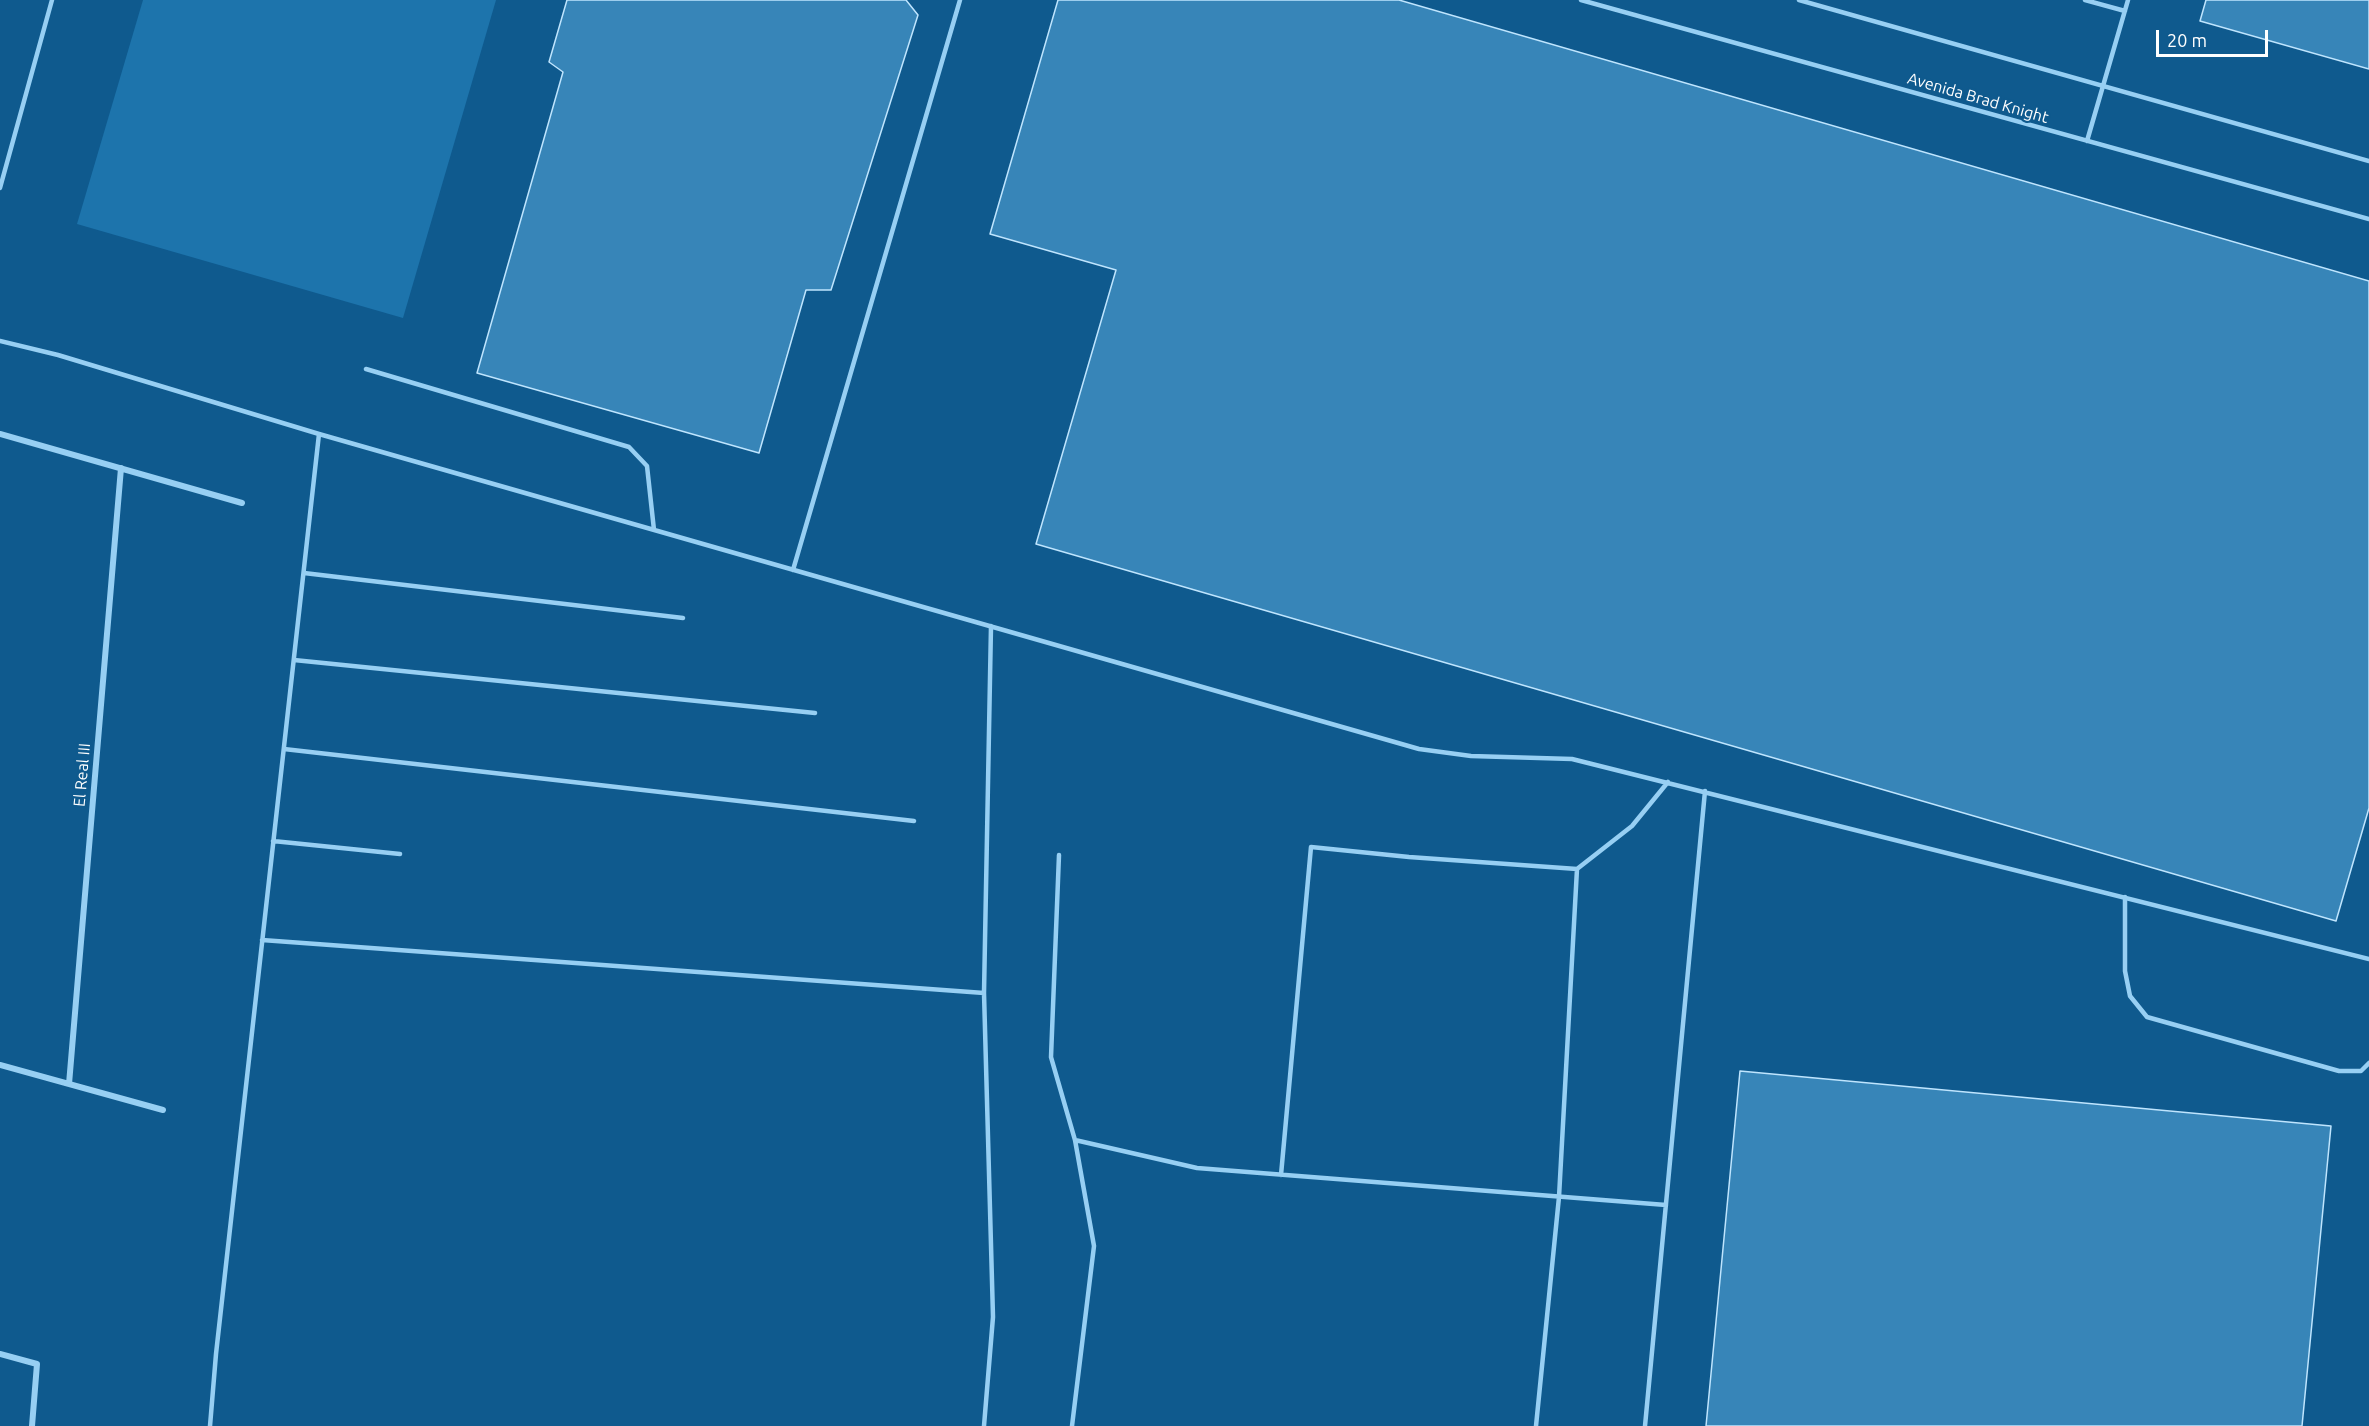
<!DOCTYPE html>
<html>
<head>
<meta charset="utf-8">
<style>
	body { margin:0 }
	#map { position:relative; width:2369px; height:1426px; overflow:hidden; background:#0f5a8e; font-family:Ubuntu,sans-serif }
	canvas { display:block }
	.scale { position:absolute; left:2156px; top:30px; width:112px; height:27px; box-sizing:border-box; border:3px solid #fff; border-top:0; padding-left:8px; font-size:18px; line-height:21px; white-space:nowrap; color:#fff; -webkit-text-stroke:4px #0f5a8e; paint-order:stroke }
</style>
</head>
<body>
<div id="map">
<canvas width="2369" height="1426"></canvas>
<div class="scale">20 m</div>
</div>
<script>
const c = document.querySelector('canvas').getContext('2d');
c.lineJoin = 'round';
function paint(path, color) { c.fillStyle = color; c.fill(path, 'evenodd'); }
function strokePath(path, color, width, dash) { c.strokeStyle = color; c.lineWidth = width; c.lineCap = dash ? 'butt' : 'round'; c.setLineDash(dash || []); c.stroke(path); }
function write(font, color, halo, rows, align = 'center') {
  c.font = font + ' Ubuntu,sans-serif'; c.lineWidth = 4.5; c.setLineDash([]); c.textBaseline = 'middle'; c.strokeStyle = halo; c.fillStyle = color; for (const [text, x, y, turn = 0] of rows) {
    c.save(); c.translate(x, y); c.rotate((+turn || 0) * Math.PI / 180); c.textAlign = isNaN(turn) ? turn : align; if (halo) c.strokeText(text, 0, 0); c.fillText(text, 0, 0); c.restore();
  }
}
paint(new Path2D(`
	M143 0H496L403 318 77 224Z`), '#1d74ac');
const building = new Path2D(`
	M567 0H906L918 15 831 290H806L759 453 477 373 563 72 549 62Z
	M1058 0H1399L2369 281V808L2336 921 1036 544 1116 270 990 234Z
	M2206 0H2369V69L2200 21Z
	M1740 1071 2331 1126 2302 1426H1706Z`);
paint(building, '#3785b8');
strokePath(building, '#bfe5fe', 1.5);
strokePath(new Path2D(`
	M1581 0 2369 219
	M1799 0 2369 161
	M2085 0 2125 11
	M2087 141 2128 0
	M0 188 52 0
	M0 341 58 355 319 434 1419 749 1471 756 1572 759 2369 959
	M366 369 629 447 647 466 654 530
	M793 570 960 0
	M304 573 683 618
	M294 660 815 713
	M284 749 914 821
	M273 841 400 854
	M1059 855 1051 1057 1075 1140 1094 1246 1072 1426
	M2125 897V971L2130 996 2147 1017 2339 1071H2361L2369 1063
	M262 940 984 993
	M1075 1140 1197 1168 1666 1205
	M1281 1175 1311 847 1409 857 1577 869 1632 826 1668 782
	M210 1426 216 1354 319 434
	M984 1426 993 1317 984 993 991 626
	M1536 1426 1559 1197 1577 869
	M1645 1426 1705 791`), '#97cff3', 4.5);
strokePath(new Path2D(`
	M0 434 242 503
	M0 1065 163 1110
	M69 1084 121 468
	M0 1354 37 1364 32 1426`), '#97cff3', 6);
write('16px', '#fff', '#0f5a8e', [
	["Avenida Brad Knight",1978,98,16],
	["El Real III",82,775,-85]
]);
</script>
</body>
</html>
